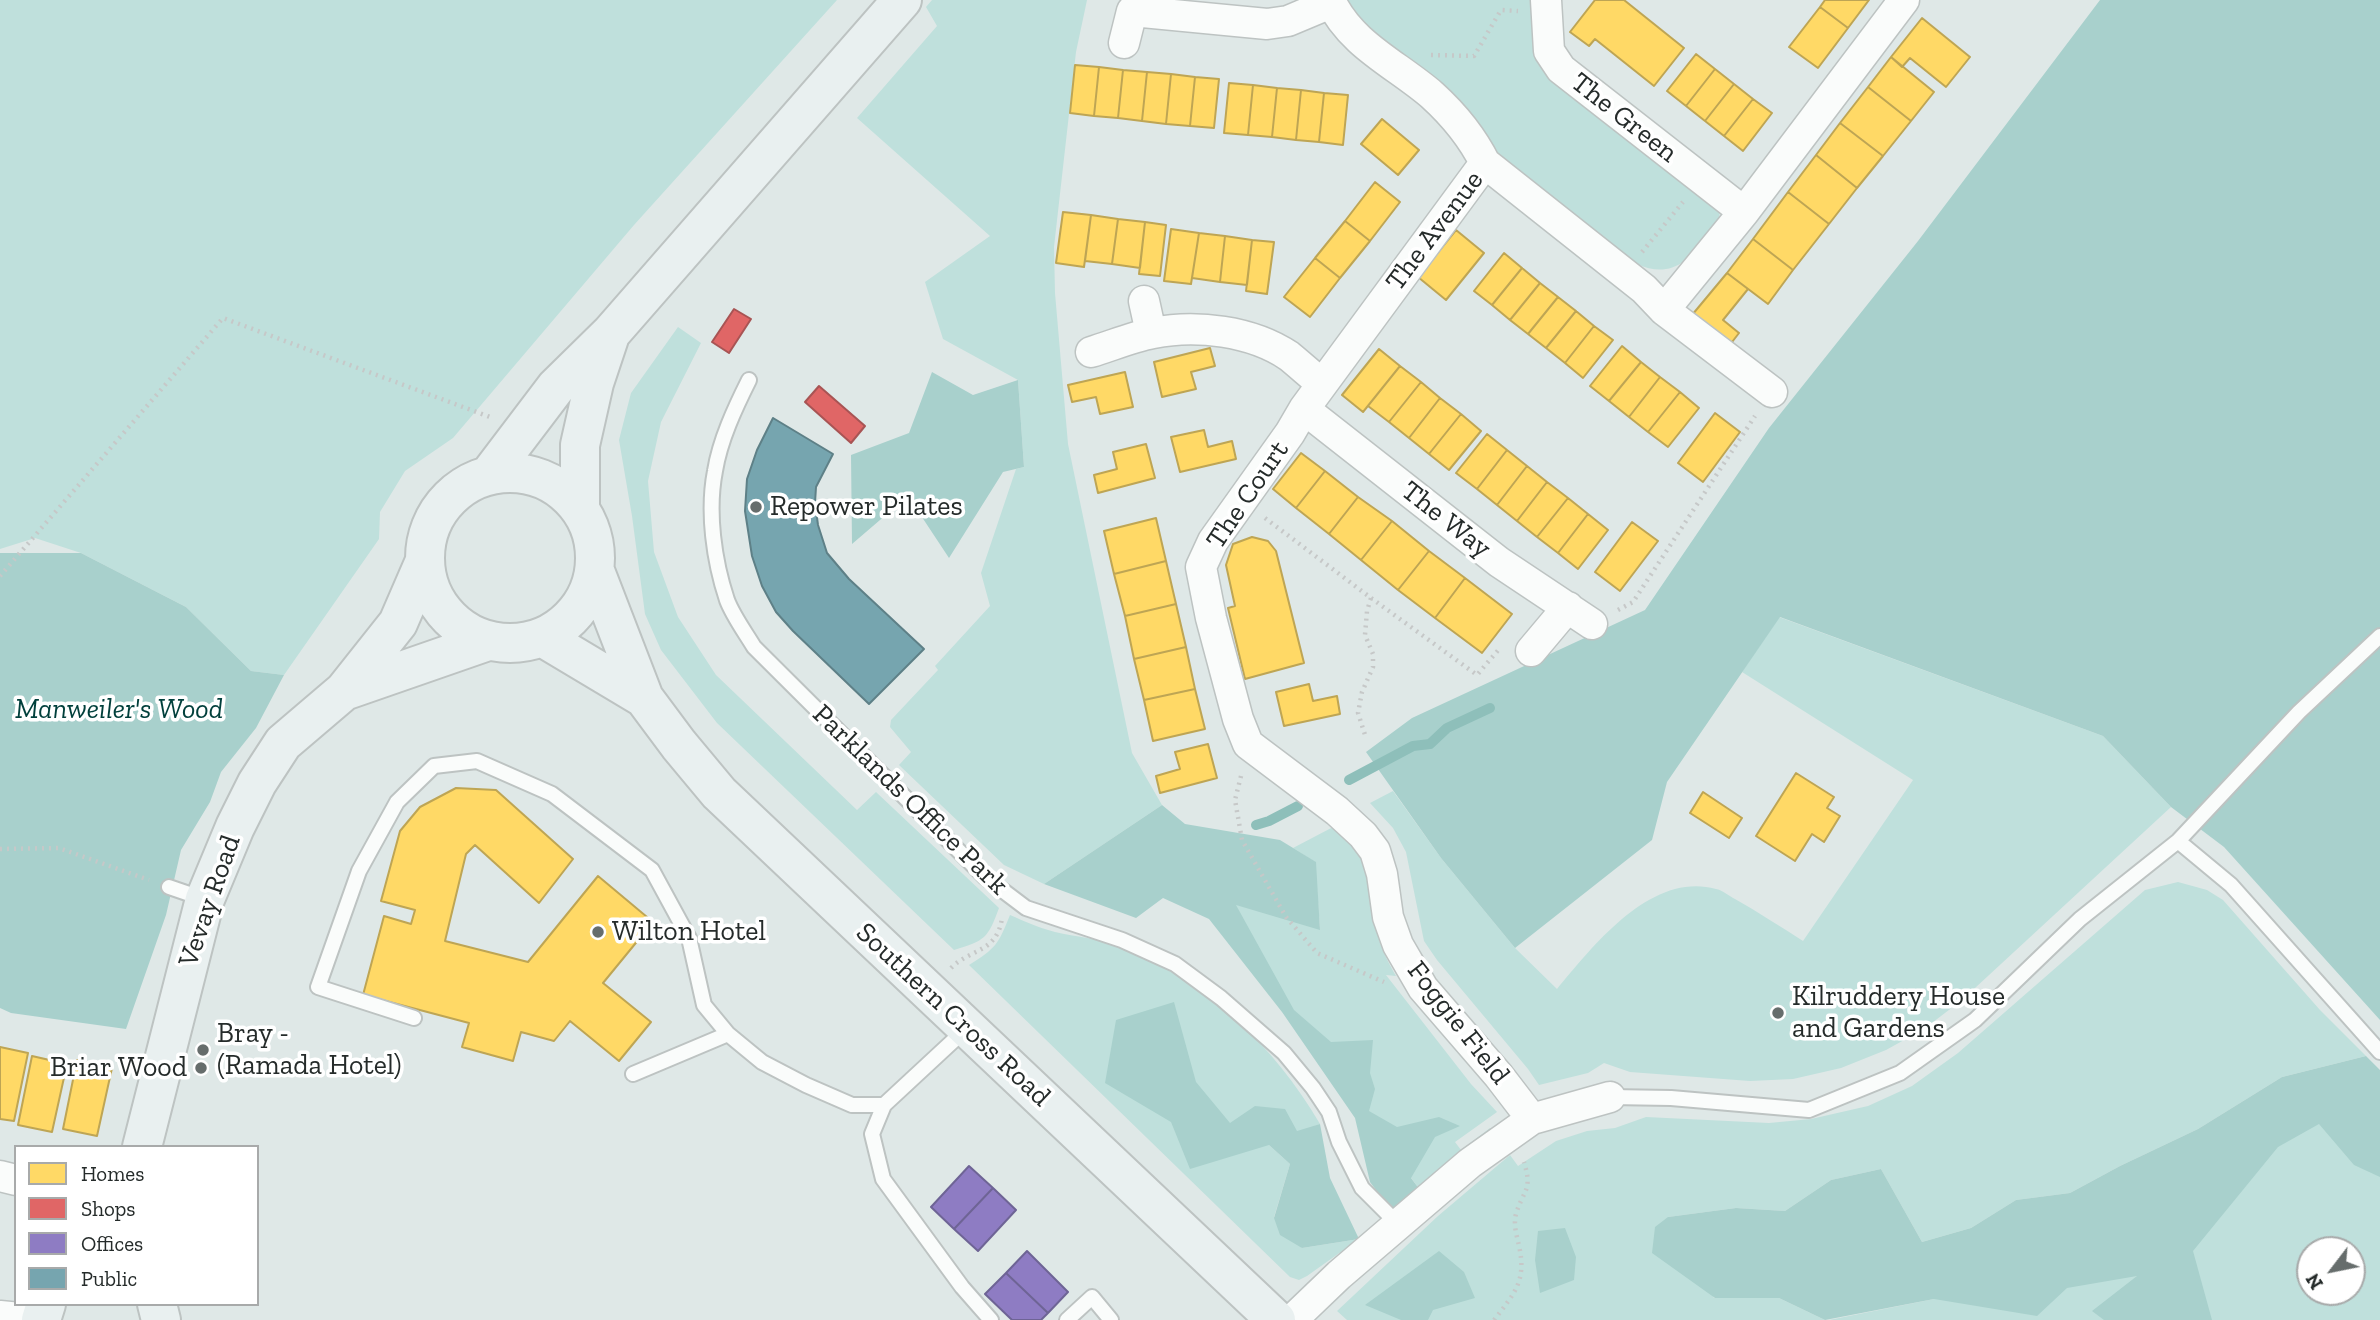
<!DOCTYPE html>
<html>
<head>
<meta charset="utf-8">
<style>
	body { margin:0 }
	#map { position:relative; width:2380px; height:1320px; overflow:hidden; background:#dfe8e7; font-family:"Zilla Slab",serif }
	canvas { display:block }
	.legend { position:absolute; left:14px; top:1145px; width:245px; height:161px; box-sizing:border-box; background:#fff; border:2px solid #a8aaaa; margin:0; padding:9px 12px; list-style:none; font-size:21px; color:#252b2a }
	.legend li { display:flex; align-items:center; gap:14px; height:35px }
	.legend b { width:35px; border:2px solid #a8aaaa }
	.north { position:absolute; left:2296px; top:1236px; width:70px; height:70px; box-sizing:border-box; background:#fff; border:2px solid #a8aaaa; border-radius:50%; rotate:238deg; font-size:19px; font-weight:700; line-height:28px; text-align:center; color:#252b2a }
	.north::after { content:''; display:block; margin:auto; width:24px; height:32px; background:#666d6c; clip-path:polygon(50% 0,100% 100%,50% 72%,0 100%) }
</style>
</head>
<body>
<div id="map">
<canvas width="2380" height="1320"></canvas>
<ul class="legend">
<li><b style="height:19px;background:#ffd966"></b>Homes</li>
<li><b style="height:19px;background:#e06666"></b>Shops</li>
<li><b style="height:19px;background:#8e7cc3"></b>Offices</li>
<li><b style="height:19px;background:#76a5af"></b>Public</li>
</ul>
<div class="north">N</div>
</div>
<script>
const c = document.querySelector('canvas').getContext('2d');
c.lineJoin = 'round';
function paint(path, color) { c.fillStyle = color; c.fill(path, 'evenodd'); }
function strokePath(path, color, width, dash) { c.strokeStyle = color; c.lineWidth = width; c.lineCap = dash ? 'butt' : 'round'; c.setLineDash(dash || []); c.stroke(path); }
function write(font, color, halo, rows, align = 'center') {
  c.font = font + ' "Zilla Slab",serif'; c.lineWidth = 7; c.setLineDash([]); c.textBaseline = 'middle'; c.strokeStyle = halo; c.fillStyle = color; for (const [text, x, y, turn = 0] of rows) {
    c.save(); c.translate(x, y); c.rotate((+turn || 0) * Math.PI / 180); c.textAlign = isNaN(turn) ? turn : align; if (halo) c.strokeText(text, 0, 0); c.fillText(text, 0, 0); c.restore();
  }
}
paint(new Path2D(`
	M0 0H837L634 225 453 438 405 471 380 512 379 539 284 675 251 671 186 607 81 553 35 538 0 549Z
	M932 0H1087L1076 52 1054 247 1055 293 1068 444 1132 753 1162 805 1044 884 1004 865 899 765 911 752 890 727 891 720 938 670 935 666 990 606 981 573 1016 469 1024 467 1018 380 943 339 925 282 990 236 857 118 937 26 926 7Z
	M1346 0H1535L1540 44 1718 207C1723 222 1715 230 1705 241 1686 264 1667 278 1637 264L1500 158C1487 141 1480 121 1463 105 1425 66 1377 47 1346 0Z
	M678 327 701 343 661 422 648 481 654 552 678 617 716 675 857 810 876 792 999 908C988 938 985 941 954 950L717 723 661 650 645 614 632 516 619 440 631 393Z
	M1779 617 2103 736 2171 807 1962 1000 1924 1029 1886 1050 1841 1068 1793 1079 1750 1081 1630 1072 1604 1063 1588 1073 1539 1085 1528 1069 1437 960 1424 941 1406 852 1393 828 1370 803 1393 791 1441 858 1515 948 1557 989C1593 946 1651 871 1716 889 1722 890 1729 896 1735 899 1758 912 1781 927 1803 941L1913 780 1742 672Z
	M1335 826C1346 836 1356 846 1363 860 1374 881 1372 908 1377 931 1380 947 1388 962 1396 976L1386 975 1471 1084 1497 1112 1455 1142 1461 1150 1490 1128 1493 1132 1420 1190 1278 997 1235 904 1320 929 1315 862 1293 848Z
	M2178 882 2207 890 2223 900 2320 1010 2366 1056 2282 1077 2198 1129 2120 1166 2070 1193 2016 1200 1971 1228 1922 1242 1881 1169 1831 1180 1785 1211 1736 1208 1668 1217 1714 1298H1779L1825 1320H1347L1337 1311 1438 1216 1510 1155 1518 1166 1556 1141 1587 1131 1615 1128 1646 1117 1769 1123 1811 1119 1868 1106 1912 1086 1958 1053 2145 890Z
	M1010 915C1024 921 1039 928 1055 932 1076 937 1098 938 1118 946 1204 979 1274 1045 1320 1124L1269 1145 1290 1164 1274 1217 1302 1248 1359 1239 1307 1276 1299 1280 1290 1277 969 965C996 948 998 945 1010 915Z
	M2320 1119 2380 1164V1320H1829L1934 1299 2275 1143ZM2310 1250H2352V1292H2310Z`), '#bfe0dc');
paint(new Path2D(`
	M2100 0H2380V1020L2224 847 2171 807 2103 736 1780 617 1667 782 1652 840 1515 948 1441 858 1366 752 1412 718 1645 610 1769 428 1918 241Z
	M932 372 973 395 1018 380 1024 467 1003 472 949 558 908 496 852 544 851 455 909 433Z
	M0 553H81L186 607 251 671 284 675 256 728 221 772 210 802 181 850 166 915 126 1029 11 1013 0 1008Z
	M1162 805 1185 824 1280 840 1316 862 1320 930 1236 905 1294 1010 1331 1042 1373 1040 1370 1073 1375 1089 1369 1111 1397 1127 1439 1117 1460 1126 1435 1137 1411 1178 1420 1190 1397 1209H1390L1370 1182 1355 1118 1282 1012 1209 919 1163 898 1136 918 1044 884Z
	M1174 1002 1196 1082 1230 1123 1255 1106 1285 1109 1297 1131 1320 1124 1330 1178 1359 1239 1302 1248 1280 1235 1274 1218 1290 1164 1269 1145 1190 1169 1171 1122 1105 1083 1116 1020Z
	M2366 1056 2380 1070V1177L2354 1165 2319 1124 2278 1147 2193 1251 2212 1320H2104L2092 1311 2137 1276 2067 1288 2037 1316 1934 1299 1825 1320 1779 1298H1715L1652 1253 1655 1227 1668 1217 1736 1208 1785 1211 1831 1180 1881 1169 1922 1242 1971 1228 2016 1200 2070 1193 2120 1166 2198 1129 2282 1077Z
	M1565 1228 1576 1257 1574 1280 1540 1293 1535 1260 1538 1231Z
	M1439 1251 1464 1272 1475 1298 1433 1310 1428 1320H1401L1365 1305Z`), '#a8d0cc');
const homes = new Path2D(`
	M1595 0H1624L1684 48 1654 86 1595 39 1589 46 1570 32Z
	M1825 0H1869L1848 28 1820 7Z
	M1820 7 1848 28 1818 68 1789 47Z
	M1922 18 1970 57 1946 87 1910 58 1902 67 1891 57Z
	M1696 54 1715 69 1686 106 1667 91Z
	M1891 57 1934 92 1911 121 1868 87Z
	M1075 65 1099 67 1094 116 1070 113Z
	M1099 67 1123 70 1118 118 1094 116Z
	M1715 69 1734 84 1705 121 1686 106Z
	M1123 70 1147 72 1142 121 1118 118Z
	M1147 72 1171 74 1166 124 1142 121Z
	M1171 74 1195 77 1190 126 1166 124Z
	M1195 77 1219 79 1214 128 1190 126Z
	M1229 83 1253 85 1248 135 1224 133Z
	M1734 84 1753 99 1724 136 1705 121Z
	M1253 85 1277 88 1272 137 1248 135Z
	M1868 87 1911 121 1883 156 1840 123Z
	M1277 88 1301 90 1296 140 1272 137Z
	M1301 90 1324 93 1319 142 1296 140Z
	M1324 93 1348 95 1343 145 1319 142Z
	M1753 99 1772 113 1743 151 1724 136Z
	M1382 119 1419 150 1398 175 1361 144Z
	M1840 123 1883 156 1857 188 1816 155Z
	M1816 155 1857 188 1829 224 1788 192Z
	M1375 182 1400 202 1370 241 1345 221Z
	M1788 192 1829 224 1793 270 1753 239Z
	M1063 212 1091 215 1084 267 1056 263Z
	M1091 215 1118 219 1112 264 1085 261Z
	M1118 219 1145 222 1140 268 1112 264Z
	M1345 221 1370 241 1340 278 1315 258Z
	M1145 222 1166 225 1160 276 1139 274Z
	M1171 229 1199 233 1191 284 1164 281Z
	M1456 230 1484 253 1446 300 1418 277Z
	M1199 233 1225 236 1220 282 1192 278Z
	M1225 236 1252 240 1247 285 1220 282Z
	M1753 239 1793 270 1768 304 1727 273Z
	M1252 240 1274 242 1267 294 1246 291Z
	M1504 253 1522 268 1492 305 1474 291Z
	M1315 258 1340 278 1310 317 1284 297Z
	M1522 268 1540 283 1510 320 1492 305Z
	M1727 273 1748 289 1723 320 1739 333 1729 346 1692 315Z
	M1540 283 1558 297 1528 334 1510 320Z
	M1558 297 1576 311 1546 348 1528 334Z
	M1576 311 1594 326 1565 363 1546 348Z
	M1594 326 1613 340 1583 378 1565 363Z
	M1622 346 1641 362 1609 401 1590 386Z
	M1210 348 1215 366 1191 372 1196 389 1162 397 1154 362Z
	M1379 349 1400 366 1363 412 1342 395Z
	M1641 362 1660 377 1629 417 1609 401Z
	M1400 366 1421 382 1389 422 1368 406Z
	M1125 372 1133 407 1100 414 1096 397 1072 402 1068 385Z
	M1660 377 1680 392 1648 432 1629 417Z
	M1421 382 1440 398 1409 438 1389 422Z
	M1680 392 1699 408 1668 447 1648 432Z
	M1440 398 1461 414 1429 454 1409 438Z
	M1715 413 1740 432 1703 482 1678 463Z
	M1461 414 1481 431 1449 470 1429 454Z
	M1204 430 1208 447 1232 441 1236 459 1180 472 1171 437Z
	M1487 434 1507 450 1477 489 1456 473Z
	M1146 444 1155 478 1098 493 1094 475 1117 469 1113 452Z
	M1507 450 1527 466 1497 505 1477 489Z
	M1301 453 1325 471 1296 508 1273 489Z
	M1527 466 1547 482 1517 521 1497 505Z
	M1325 471 1358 497 1329 534 1296 508Z
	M1547 482 1568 498 1537 537 1517 521Z
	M1358 497 1392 521 1361 560 1329 534Z
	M1568 498 1588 514 1558 553 1537 537Z
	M1588 514 1608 530 1578 569 1558 553Z
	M1156 518 1166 561 1114 574 1104 531Z
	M1392 521 1429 551 1398 590 1361 560Z
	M1632 522 1658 541 1620 591 1595 572Z
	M1252 537 1268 541 1276 551 1304 663 1245 679 1228 608 1235 606 1226 565 1233 544Z
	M1429 551 1465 578 1435 618 1398 590Z
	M1166 561 1176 604 1125 616 1114 574Z
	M1465 578 1512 614 1482 653 1435 618Z
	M1176 604 1186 647 1134 659 1125 616Z
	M1186 647 1195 689 1144 700 1134 659Z
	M1309 684 1313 701 1337 696 1340 714 1284 726 1276 692Z
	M1195 689 1205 729 1153 741 1144 700Z
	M1208 744 1217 778 1160 793 1156 776 1180 769 1175 752Z
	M1796 773 1834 797 1827 808 1840 816 1824 842 1812 834 1795 861 1756 836Z
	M456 788 496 790 573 859 539 903 475 845 466 854 445 941 528 962 598 876 653 922 603 983 651 1022 619 1061 570 1021 554 1041 521 1032 513 1061 462 1047 469 1023 363 995 384 916 411 924 415 910 381 901 400 831 420 807Z
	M1703 792 1742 818 1729 838 1690 813Z
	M0 1047 28 1053 14 1121 0 1119Z
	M32 1056 67 1064 52 1132 18 1125Z
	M77 1060 112 1068 97 1136 63 1129Z`);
paint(homes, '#ffd966');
strokePath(homes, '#bea554', 2);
const shops = new Path2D(`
	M734 309 751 319 729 353 712 342Z
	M819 386 865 426 851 443 805 402Z`);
paint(shops, '#e06666');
strokePath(shops, '#a85454', 2);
const offices = new Path2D(`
	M969 1166 993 1188 954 1229 931 1207Z
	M993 1188 1016 1210 978 1251 954 1229Z
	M1027 1251 1068 1292 1048 1313 1006 1273Z
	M1006 1273 1048 1313 1041 1320H1012L985 1294Z`);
paint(offices, '#8e7cc3');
strokePath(offices, '#6e6495', 2);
const public = new Path2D(`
	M773 418 833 454 816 487 815 503 818 525 827 553 849 579 924 649 869 704 793 631 776 612 762 586 752 556 745 511 747 479 757 450Z`);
paint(public, '#76a5af');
strokePath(public, '#5e8087', 2);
strokePath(new Path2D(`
	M1349 780 1413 746 1430 744 1447 728 1490 708
	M1256 825 1269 821 1298 806`), '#8ebfba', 10);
const lane = new Path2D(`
	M749 380C735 408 720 440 715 471 707 512 714 561 727 600 733 616 745 632 754 647L985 877 1026 908 1122 940 1175 964 1221 998 1284 1053 1313 1088 1329 1112 1339 1142 1362 1188 1399 1225
	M2178 841 2231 885 2380 1052
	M169 887 204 899
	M414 1018 318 987 359 871 397 802 434 766 477 761 552 794 652 870 689 938 704 1005 728 1034 762 1062 806 1085 852 1105H884L967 1028
	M633 1074 728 1034
	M1610 1097 1671 1098 1809 1110 1900 1073 1975 1020 2080 919 2178 841 2299 712 2380 636
	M884 1105 872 1134 883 1179 962 1287 991 1320
	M1067 1320 1092 1297 1111 1320`);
const street = new Path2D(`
	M1330 0C1351 45 1396 64 1432 95 1454 115 1472 137 1485 163
	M1546 0 1549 51 1561 69 1744 212
	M1124 43 1132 11 1267 24 1288 21 1331 3
	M1144 301 1151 333
	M1664 310 1744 212 1904 0
	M1091 352C1111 346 1132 337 1153 333 1196 324 1252 331 1289 356 1300 365 1311 375 1322 384
	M1304 409 1499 562 1592 624
	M1531 651 1568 607
	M1532 1119 1499 1076 1423 988 1398 945 1388 917 1382 874 1375 851 1363 835 1337 811 1248 744 1238 719 1211 618 1201 567 1213 541 1290 433 1304 409 1485 163 1644 289 1664 310 1772 392
	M0 1176 16 1180
	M0 1316 40 1320
	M1292 1320 1339 1275 1470 1163 1532 1119 1610 1097`);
const secondary = new Path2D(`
	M425 558a85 85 0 1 1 170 0a85 85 0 1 1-170 0Z
	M490 474 556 387 611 333 902 0
	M580 507V445L594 383 609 338
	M595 571 644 698 679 745 719 793 1276 1320
	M542 637 644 698
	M344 691 488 641
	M142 1147 205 899 235 827 257 783 283 743 344 691 398 623 424 563
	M157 1304 161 1320
	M41 1320 46 1304`);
strokePath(lane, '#bdc3c2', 18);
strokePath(street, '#bdc3c2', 33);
strokePath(secondary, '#bdc3c2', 42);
strokePath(new Path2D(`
	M1431 55 1474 56 1501 10 1518 11
	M1642 252 1683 202
	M1265 518 1371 598 1367 611 1365 635 1373 654V667L1362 692 1358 713 1366 738
	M0 576 223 318 490 417
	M1371 598 1477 675 1500 648
	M1618 610 1633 602 1755 416
	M1241 776 1235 800 1242 840 1286 917 1317 953 1384 982
	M0 849 59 848 149 880
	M951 968C971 948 997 953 1002 918
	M1494 1320C1514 1294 1527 1281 1519 1246 1517 1236 1513 1225 1516 1214 1523 1190 1533 1191 1524 1162`), '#c6c8c8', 4.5, [2, 5]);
strokePath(lane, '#fafcfb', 14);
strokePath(street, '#fafcfb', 30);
strokePath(secondary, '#e9f0f0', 38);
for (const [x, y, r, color] of [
	[756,507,7,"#666d6c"],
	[598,932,7,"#666d6c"],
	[1778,1013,7,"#666d6c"],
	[203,1050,7,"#666d6c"],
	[201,1068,7,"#666d6c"]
]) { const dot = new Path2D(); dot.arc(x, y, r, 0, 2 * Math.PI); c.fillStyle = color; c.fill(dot); strokePath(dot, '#fff', 2.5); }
write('28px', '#252b2a', '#fff', [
	["The Green",1624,118,38],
	["The Avenue",1435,231,-53],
	["The Court",1248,495,-56],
	["The Way",1446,520,38],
	["Parklands Office Park",910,800,44],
	["Vevay Road",210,901,-71],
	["Southern Cross Road",953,1015,43],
	["Foggie Field",1458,1023,52]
]);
write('28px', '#252b2a', '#fff', [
	["Repower Pilates",770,507],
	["Wilton Hotel",612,932],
	["Kilruddery House",1792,997],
	["and Gardens",1792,1029],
	["Bray -",217,1034],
	["(Ramada Hotel)",217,1066],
	["Briar Wood",187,1068,"right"]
], 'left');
write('italic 28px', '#003f3b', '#fff', [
	["Manweiler's Wood",119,710]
]);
</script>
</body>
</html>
